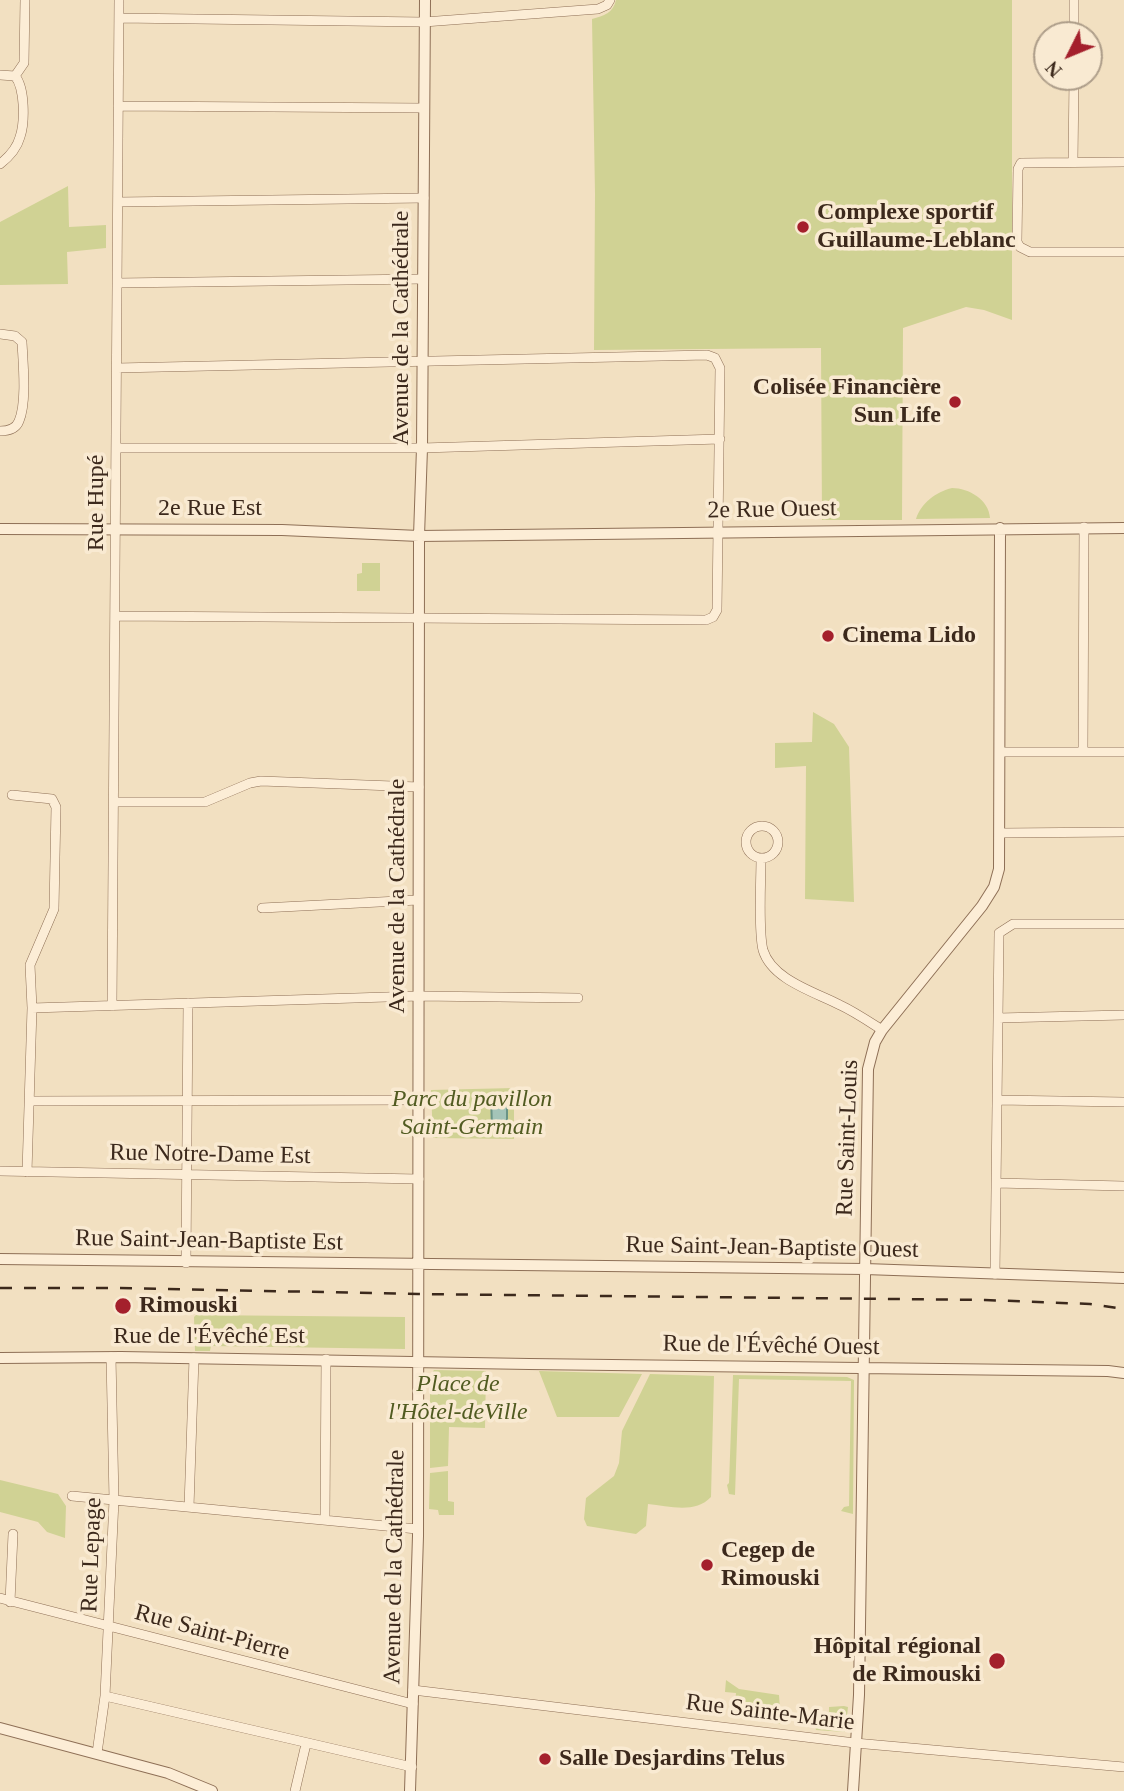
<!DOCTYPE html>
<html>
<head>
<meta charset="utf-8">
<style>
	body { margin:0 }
	#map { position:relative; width:1124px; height:1791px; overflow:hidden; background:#f2e0c1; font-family:Georgia,serif }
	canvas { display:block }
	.north { position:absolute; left:1033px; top:21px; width:70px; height:70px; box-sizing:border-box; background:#f9ead2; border:2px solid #ad9d89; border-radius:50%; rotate:227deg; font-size:19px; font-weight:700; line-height:28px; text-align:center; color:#3c291c }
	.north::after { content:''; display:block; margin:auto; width:24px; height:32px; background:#a4202c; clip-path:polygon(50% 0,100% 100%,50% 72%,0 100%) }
</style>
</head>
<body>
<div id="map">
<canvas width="1124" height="1791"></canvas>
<div class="north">N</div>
</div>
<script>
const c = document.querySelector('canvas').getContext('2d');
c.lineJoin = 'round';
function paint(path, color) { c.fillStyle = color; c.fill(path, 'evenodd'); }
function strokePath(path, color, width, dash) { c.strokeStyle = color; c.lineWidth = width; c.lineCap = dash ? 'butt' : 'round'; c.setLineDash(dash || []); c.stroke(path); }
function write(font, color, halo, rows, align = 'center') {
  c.font = font + ' Georgia,serif'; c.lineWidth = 7; c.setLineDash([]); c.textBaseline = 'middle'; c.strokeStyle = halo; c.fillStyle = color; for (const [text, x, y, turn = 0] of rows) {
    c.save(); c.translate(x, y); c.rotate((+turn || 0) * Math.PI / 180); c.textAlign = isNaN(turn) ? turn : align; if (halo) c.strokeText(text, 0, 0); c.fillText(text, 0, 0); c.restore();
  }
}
paint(new Path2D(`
	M616 0H1012V320L984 310 966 307 903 328 902 520H822L821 348 594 350 595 194 592 19C604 16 613 13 616 0Z
	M68 186 69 227 106 225V248L67 252 68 284 0 285V222Z
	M952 488C969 488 989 500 990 518L916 519C921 503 936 492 952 488Z
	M362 563H380V591H357V574L362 573Z
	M813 712 834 724 849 747 854 902 805 899 806 766 775 768V743L812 742Z
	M514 1088V1139L433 1138 431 1090Z
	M196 1315 405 1317V1349L211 1346 210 1351H195L194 1317Z
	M434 1370 486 1371 485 1428 449 1427 448 1466 430 1468V1376Z
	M539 1371 642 1374 619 1417H557Z
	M650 1374 714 1376 711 1497C695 1514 669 1506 648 1504L646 1526 636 1534 587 1526 584 1519 586 1498 614 1476 619 1463 622 1431Z
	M733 1375 847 1377 854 1380 853 1514 841 1511 844 1507 849 1506 851 1381 739 1379 735 1495 729 1494 727 1485 729 1483Z
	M448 1471V1501L454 1502V1515H439L438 1510 429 1509 430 1473Z
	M0 1480 58 1494 66 1506 65 1538 47 1532 38 1522 0 1512Z
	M726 1680 739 1689 779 1695 781 1724 734 1715 736 1693 725 1692Z
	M844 1706 848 1707 845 1732 816 1730 815 1726 821 1723 823 1712H829V1707Z`), '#d0d294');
const water = new Path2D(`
	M491 1096H507V1128H492Z`);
paint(water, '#a4c4b8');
strokePath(water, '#6a9486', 2);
const minor = new Path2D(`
	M119 18 424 22 598 9 607 5 610 0
	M1074 35V0
	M0 75 15 76
	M15 76 24 63 25 0
	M118 106 424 108
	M1073 162 1074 77
	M1124 162 1021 163 1018 169 1017 242 1020 247 1030 252H1124
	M0 164C9 157 17 148 20 137 25 122 25 88 15 76
	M118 202 424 198
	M117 283 423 279
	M0 334 15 336 22 342C23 363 27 402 19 421 16 429 7 431 0 431
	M116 448H422L720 439
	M115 616 706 620 713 617 717 610 720 368 715 358 707 355 117 368
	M1000 752H1124
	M1083 752 1084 527
	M12 795 52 799 56 807 54 909 30 965 32 1008 27 1172
	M114 802H205L250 783 261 781 419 787
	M746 842a16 16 0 1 1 32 0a16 16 0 1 1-32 0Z
	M1000 833 1124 832
	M761 858C761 881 758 930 763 950 772 980 815 992 840 1005 855 1012 868 1021 882 1030
	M262 908 418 900
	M112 1006 119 0
	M32 1008 419 996 578 998
	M998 1018 1124 1015
	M997 1100 1124 1102
	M30 1101 418 1100
	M0 1171 419 1179
	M996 1183 1124 1186
	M186 1263 188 1003
	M995 1274 999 933 1013 924H1124
	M72 1496 417 1529
	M189 1507 194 1358
	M325 1519 326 1359
	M0 1598 413 1704
	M10 1602 13 1534
	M413 1690 855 1743 1124 1767
	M105 1696 412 1767
	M97 1753 105 1696 114 1500 111 1357
	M295 1791 306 1744`);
const tertiary = new Path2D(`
	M0 529 282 530 419 536 1124 528
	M0 1259 865 1269 1124 1278
	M0 1358 121 1357 529 1364 1108 1371 1124 1373
	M0 1728 168 1773 212 1791
	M410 1791 418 1536 419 536 422 448 425 0
	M853 1791 859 1695 868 1069 875 1042 882 1030 982 906 994 887 999 869 1000 528`);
strokePath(minor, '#8e6f56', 10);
strokePath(tertiary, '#8e6f56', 12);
strokePath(minor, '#fcedd6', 9);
strokePath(tertiary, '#fcedd6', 10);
strokePath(new Path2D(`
	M0 1288H120L418 1294 985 1300 1090 1304 1124 1309`), '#3c291c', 2.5, [12, 12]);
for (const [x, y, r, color] of [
	[803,227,7,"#a4202c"],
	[955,402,7,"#a4202c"],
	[828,636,7,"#a4202c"],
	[123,1306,9,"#a4202c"],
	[707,1565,7,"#a4202c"],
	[997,1661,9,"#a4202c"],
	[545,1759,7,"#a4202c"]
]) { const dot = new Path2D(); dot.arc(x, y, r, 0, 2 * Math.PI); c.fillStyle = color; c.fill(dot); strokePath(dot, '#f9ead2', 2.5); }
write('bold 24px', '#3c291c', '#f9ead2', [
	["Complexe sportif",817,213],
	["Guillaume-Leblanc",817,241],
	["Colisée Financière",941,388,"right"],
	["Sun Life",941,416,"right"],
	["Cinema Lido",842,636],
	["Rimouski",139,1306],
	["Cegep de",721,1551],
	["Rimouski",721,1579],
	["Hôpital régional",981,1647,"right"],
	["de Rimouski",981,1675,"right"],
	["Salle Desjardins Telus",559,1759]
], 'left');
write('24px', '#3c291c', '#f9ead2', [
	["Avenue de la Cathédrale",402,328,-90],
	["Rue Hupé",97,503,-90],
	["2e Rue Est",210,509],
	["2e Rue Ouest",772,510,-1],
	["Avenue de la Cathédrale",398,896,-90],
	["Rue Saint-Louis",848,1138,-88],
	["Rue Notre-Dame Est",210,1155,1],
	["Rue Saint-Jean-Baptiste Est",209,1241,1],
	["Rue Saint-Jean-Baptiste Ouest",772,1248,1],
	["Rue de l'Évêché Est",209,1337],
	["Rue de l'Évêché Ouest",771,1346,1],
	["Rue Lepage",92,1555,-88],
	["Avenue de la Cathédrale",395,1567,-89],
	["Rue Saint-Pierre",212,1633,15],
	["Rue Sainte-Marie",770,1713,7]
]);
write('italic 24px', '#515b21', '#f9ead2', [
	["Parc du pavillon",472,1100],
	["Saint-Germain",472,1128],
	["Place de",458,1385],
	["l'Hôtel-deVille",458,1413]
]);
</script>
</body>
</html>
